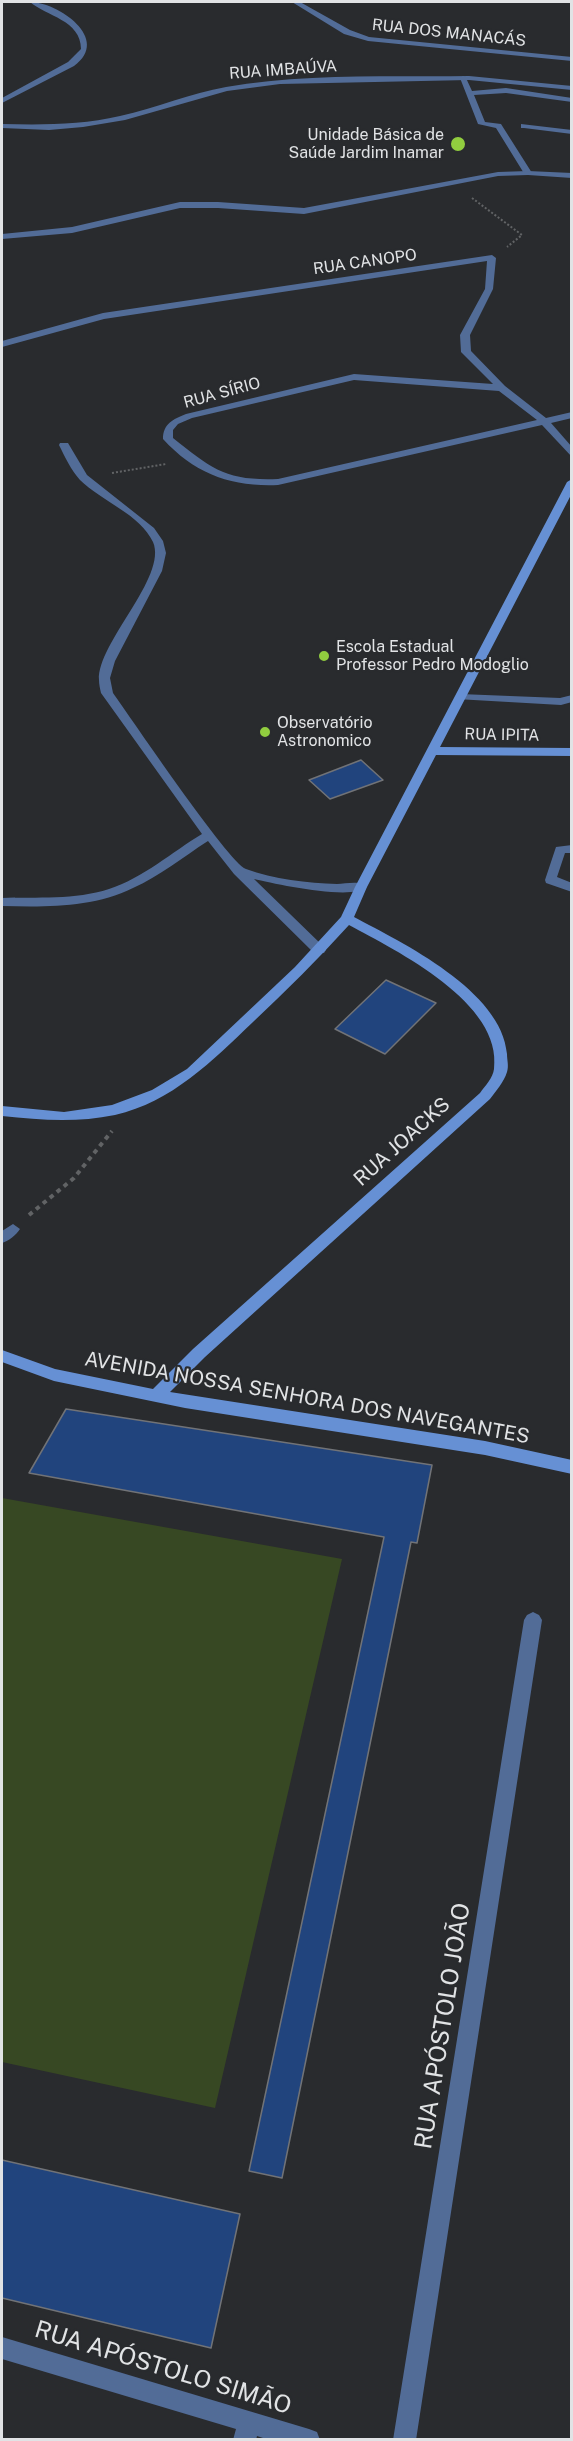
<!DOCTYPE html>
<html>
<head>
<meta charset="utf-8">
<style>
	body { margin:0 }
	#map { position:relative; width:573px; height:2441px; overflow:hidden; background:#292b2e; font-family:"Public Sans",sans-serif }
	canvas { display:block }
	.frame { position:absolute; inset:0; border:3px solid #e1e3e5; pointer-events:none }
</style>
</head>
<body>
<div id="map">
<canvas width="573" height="2441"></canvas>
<div class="frame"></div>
</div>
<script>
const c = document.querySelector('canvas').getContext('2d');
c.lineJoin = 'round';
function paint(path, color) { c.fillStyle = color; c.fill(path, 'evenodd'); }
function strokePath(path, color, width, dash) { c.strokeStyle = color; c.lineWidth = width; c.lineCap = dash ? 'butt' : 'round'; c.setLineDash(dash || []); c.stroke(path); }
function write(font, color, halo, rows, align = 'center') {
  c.font = font + ' "Public Sans",sans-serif'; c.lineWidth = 4.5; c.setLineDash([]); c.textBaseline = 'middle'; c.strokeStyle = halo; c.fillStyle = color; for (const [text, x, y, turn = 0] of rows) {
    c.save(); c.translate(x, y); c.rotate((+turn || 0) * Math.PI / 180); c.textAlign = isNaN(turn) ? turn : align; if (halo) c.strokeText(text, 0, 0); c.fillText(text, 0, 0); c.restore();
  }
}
paint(new Path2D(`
	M2 1498 342 1559 215 2108 2 2062Z`), '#374823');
const building = new Path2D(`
	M361 760 383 780 330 799 309 780Z
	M386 980 436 1003 385 1054 335 1029Z
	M66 1409 432 1465 417 1543 411 1542 282 2178 249 2171 384 1537 29 1473Z
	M2 2160 240 2214 211 2348 2 2298Z`);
paint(building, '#21447d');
strokePath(building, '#717377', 1.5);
strokePath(new Path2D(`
	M472 198 522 235 507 247
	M112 473 166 464`), '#616365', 2, [2, 2]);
strokePath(new Path2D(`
	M29 1215 74 1178 112 1131`), '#616365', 4, [4.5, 4.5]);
paint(new Path2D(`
	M463 76 466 78 472 91 506 88 572 98V102L506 93 474 95 485 122 501 124 532 173 531 175H525L496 128 478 124 460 78Z
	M521 124 572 130V134L524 128H521Z
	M13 1224 20 1229C16 1235 9 1241 2 1243V1231Z`), '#526c97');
paint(new Path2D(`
	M30 2C58 2 112 39 74 66L2 103V98L68 62 81 49C81 20 46 16 30 2Z
	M292 2H300L350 30 369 37 572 57V61L368 41 344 34Z
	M469 76 572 86V90L469 80 280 84 227 91 125 120 83 127 49 130 2 128V124C42 125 81 125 120 116 156 108 191 93 226 87 302 73 392 77 469 76Z
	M528 171 572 173V178L528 175 498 176 304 214 218 208H180L72 233 2 239V234L72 227 180 202H218L304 208 498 172Z
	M492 255 496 258 493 289 470 335 471 351 505 386 546 418 572 412V418L551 423 572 447V457L542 425 278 485C231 487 195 474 163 439 163 424 173 419 186 414L354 374 493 384 461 352 460 335 485 289 487 261 104 319 2 347V341L103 313ZM354 380 499 391 537 420 278 479C226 481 212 469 173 438V430L178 424 192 418Z
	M60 443H68L87 475 154 528 163 541 166 553 162 571 115 661 110 678 113 693C131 718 228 862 246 869 273 879 308 883 337 884 346 884 361 880 367 887 353 901 275 884 254 879L324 947 326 950 324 953H314L234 874 208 841C183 857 160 876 133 888 93 908 45 907 2 906V898C37 897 75 900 109 889 143 878 172 852 202 834L101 693C100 689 99 684 99 680 97 643 168 577 153 542 140 514 101 501 80 480 71 470 65 457 59 445Z
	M460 694 560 698 572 695V702L561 705 456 699V695Z
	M572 845V853H565L557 877 572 883V892L546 883 545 880 556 847Z
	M533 1612 539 1615 542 1620 416 2440H393L524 1620 527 1615Z
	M2 2337 309 2429 317 2432 320 2440H269L257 2436 256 2440H233L236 2429 2 2359Z`), '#526c97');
paint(new Path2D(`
	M572 479V493L440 747 572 748V756L436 755 367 887 354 917C403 943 502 991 507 1054 507 1060 509 1066 507 1072 504 1082 496 1091 490 1099L205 1357 170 1392 485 1441 572 1460V1474L485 1455 185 1408 54 1381 2 1362V1350L55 1369 153 1389 193 1349 480 1093C485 1086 493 1078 494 1069 503 1003 397 951 349 925 318 959 286 991 253 1022 212 1061 172 1102 115 1115 76 1123 40 1120 2 1116V1106L64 1112 112 1105 152 1090 187 1069 295 967 341 917 355 887 567 482Z`), '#6690d4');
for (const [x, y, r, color] of [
	[458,144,8,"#91cd3f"],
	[324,656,6,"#91cd3f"],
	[265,732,6,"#91cd3f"]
]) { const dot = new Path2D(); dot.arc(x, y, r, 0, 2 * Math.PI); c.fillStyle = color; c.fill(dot); strokePath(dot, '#292b2e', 2); }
write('16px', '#e1e3e5', '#292b2e', [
	["RUA DOS MANACÁS",449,33,6],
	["RUA IMBAÚVA",283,70,-4],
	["RUA CANOPO",365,262,-8],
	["RUA SÍRIO",222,393,-15],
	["RUA IPITA",502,735,1]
]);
write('16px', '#e1e3e5', '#292b2e', [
	["Unidade Básica de",444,135,"right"],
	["Saúde Jardim Inamar",444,153,"right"],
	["Escola Estadual",336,647],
	["Professor Pedro Modoglio",336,665],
	["Observatório",277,723],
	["Astronomico",277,741]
], 'left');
write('20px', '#e1e3e5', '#292b2e', [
	["RUA JOACKS",402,1142,-42],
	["AVENIDA NOSSA SENHORA DOS NAVEGANTES",307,1398,10]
]);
write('24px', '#e1e3e5', '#292b2e', [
	["RUA APÓSTOLO JOÃO",443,2026,-81],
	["RUA APÓSTOLO SIMÃO",163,2368,17]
]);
</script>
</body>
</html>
